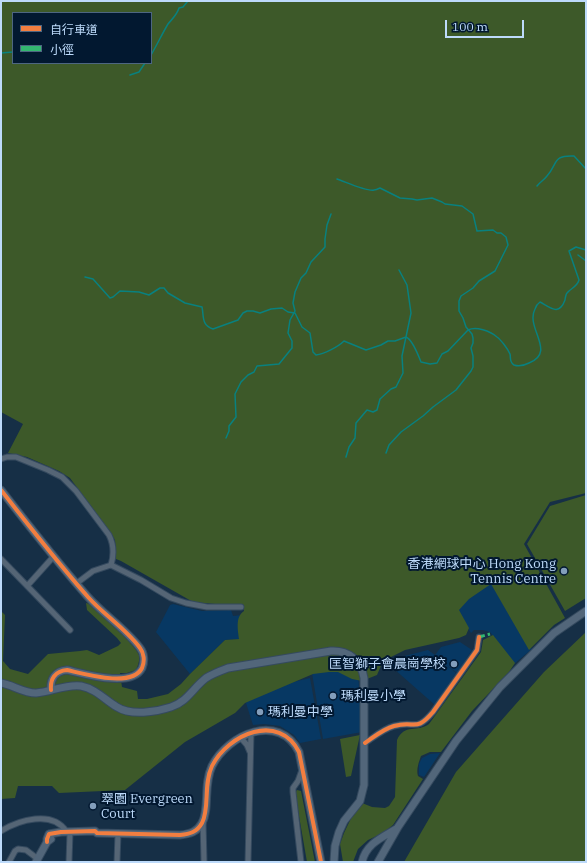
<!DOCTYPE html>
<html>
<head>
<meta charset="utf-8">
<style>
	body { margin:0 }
	#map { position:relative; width:587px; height:863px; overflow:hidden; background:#162f46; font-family:"IBM Plex Serif","Noto Sans TC",serif }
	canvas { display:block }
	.frame { position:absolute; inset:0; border:2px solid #bddafa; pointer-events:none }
	.legend { position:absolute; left:12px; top:12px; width:140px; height:52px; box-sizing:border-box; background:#021830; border:1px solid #4d6681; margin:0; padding:5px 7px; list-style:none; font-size:12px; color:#bddafa }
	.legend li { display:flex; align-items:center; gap:8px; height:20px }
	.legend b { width:20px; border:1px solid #4d6681 }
	.scale { position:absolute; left:445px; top:20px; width:79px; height:18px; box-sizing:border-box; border:2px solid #bddafa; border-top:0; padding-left:5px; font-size:12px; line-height:14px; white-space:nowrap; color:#bddafa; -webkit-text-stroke:3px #021830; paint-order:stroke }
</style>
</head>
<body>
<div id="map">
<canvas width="587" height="863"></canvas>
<div class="frame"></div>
<ul class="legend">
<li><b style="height:5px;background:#f27e40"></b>自行車道</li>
<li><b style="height:5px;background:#33b770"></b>小徑</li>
</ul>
<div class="scale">100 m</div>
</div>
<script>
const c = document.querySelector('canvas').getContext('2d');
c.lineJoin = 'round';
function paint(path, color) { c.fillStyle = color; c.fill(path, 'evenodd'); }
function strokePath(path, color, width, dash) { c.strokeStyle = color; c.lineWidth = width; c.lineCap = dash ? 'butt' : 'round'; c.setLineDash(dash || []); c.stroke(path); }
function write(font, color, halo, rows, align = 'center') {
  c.font = font + ' "IBM Plex Serif","Noto Sans TC",serif'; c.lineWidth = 4; c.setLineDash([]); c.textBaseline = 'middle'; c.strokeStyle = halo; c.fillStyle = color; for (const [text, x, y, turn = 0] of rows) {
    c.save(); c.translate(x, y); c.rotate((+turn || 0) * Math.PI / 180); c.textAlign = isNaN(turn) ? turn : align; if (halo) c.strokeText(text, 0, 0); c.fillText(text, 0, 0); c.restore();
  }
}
paint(new Path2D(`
	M490 572 532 649 514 664 490 632 483 630H474L471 633 456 608Z
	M173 604 202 611 231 610 233 616 242 615 243 639 225 640 190 674 156 632 170 605Z
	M460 642 472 650 457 673 440 660 456 673 435 705 385 661 428 650 435 655 441 647Z
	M331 671 358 672 362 732 323 739 312 673Z
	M310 678 321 739 300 743 294 735 280 726 264 724 253 725 246 703 252 695 268 688Z
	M440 753 424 777 419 775V764L422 758 430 754Z`), '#073863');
paint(new Path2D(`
	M1 1H586V493L550 502 524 544 565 618 554 625 529 650 491 584 469 599 459 610 469 628 466 635 459 638 405 650 383 661 377 675 362 681 352 679 338 672H329L313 674 245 703 235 713 185 742 125 790 59 793 52 786H18L15 798 1 799V611L5 615 3 661 10 669 28 674 48 654 80 651 87 650 99 655 118 646 121 643 117 638 87 610 86 603 90 604C100 613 135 644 139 655 140 660 138 666 136 670L127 673H120L122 687 137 691 138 699H147L168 694 181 684 190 674 225 640 239 639C238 630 235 617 244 611L243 604 226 605 193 602 121 561 116 559 115 540 110 532 70 478 59 471 27 457 8 453 23 424 1 412ZM13 13H151V63H13Z
	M586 495V598L565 611 527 544 550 506Z
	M586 632V862H404L456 772 544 672Z
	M493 635 515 663 509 672 472 711 441 752H430L421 756C419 762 416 769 418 776L423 779 393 825 383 833 368 840 358 849 353 862H343L340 844 344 833 354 812 362 803 372 807 385 808 389 806 395 797 397 740C405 723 417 733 429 724L481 652 483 640Z
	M360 735 351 776 346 777 340 739Z
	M297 790 301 791 315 862H307L295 793Z`), '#3d5929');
strokePath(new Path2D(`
	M1 53 13 52
	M151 55C157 45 162 34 168 24 172 19 177 15 179 8L183 7 188 1
	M130 75 139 72 145 63
	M337 179C346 182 367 192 374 190 376 190 378 189 380 188L400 198 412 199 417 200 432 198 442 202 445 204 462 206 473 214 477 231 493 230 497 233H501L506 237 508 245 495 271 479 281 473 288 461 296 459 301V311L463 318 466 327 472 334 473 338V343L471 348 473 356V367L471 371 456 390 433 407 423 416 401 432 389 445 386 453
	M537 186C540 182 544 180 547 176 558 164 552 155 574 156L586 169
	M578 255 586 261
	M85 277 93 279 110 298 113 297 120 291 139 292 149 295 160 288H164L168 293 185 303 202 307C204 316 201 325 213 329L238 320 243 313 247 311H253L260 313 271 309 282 308 288 312 295 313 302 327 310 333 313 352 316 355C324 354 338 347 344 341L366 350 381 345 388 341H395L406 337C413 340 418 355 421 362L430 364 437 363 442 354 448 351 468 330C476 326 490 331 497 337 501 340 508 349 510 354 511 358 509 362 514 365 519 367 525 365 529 363 557 352 525 328 535 309 536 306 537 304 540 302 551 308 559 316 565 300 565 299 566 294 567 293 571 288 577 287 579 280L569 251 576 247 586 250
	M226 438 229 431V426L236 417 235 394 241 382 248 375 254 372 257 366 279 364 292 348V341L288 333 290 320 295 311 293 303 295 292 301 278 306 273 311 262 325 247V239L327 225 331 214
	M346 457 349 447 355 438 356 423 367 410 373 412 377 410 380 399 391 389 396 387 403 373 402 356 411 313 407 285 399 270`), '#09817f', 1.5);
const street = new Path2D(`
	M1 459 7 457H16L48 470 62 477 76 491 109 535C114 545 114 555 111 565
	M1 559 70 630
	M77 583 93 571 111 565 141 580 171 598 186 603 207 607H241
	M28 585 54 556
	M241 738 247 745 250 752
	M365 743C374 737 383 729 394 726 416 720 415 733 433 712L477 650 479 637
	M203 821 204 862
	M1 831C19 820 52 810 66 831
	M9 862 15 851 18 849 26 850 38 859
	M69 862 70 832
	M117 862 118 833
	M248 862 251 733
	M301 862 293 792V788L298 781 302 770`);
const secondary = new Path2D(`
	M1 490C29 526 57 562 88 597 103 614 126 629 140 648 144 653 145 661 142 668 132 688 85 674 67 670 55 671 50 679 51 690
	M1 683C13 685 23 693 36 693 51 692 65 684 81 686 96 689 105 700 117 707 131 716 156 712 171 707 187 702 193 688 206 678 212 674 220 671 228 668L331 651C348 650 361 660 364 678V785L360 801 344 821 339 832 335 846 334 862
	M47 842V839L49 834 61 832 95 831 97 833 180 835C190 834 197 832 202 823 210 808 203 785 212 766 228 734 279 712 299 752L321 862
	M36 862 47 842 51 839
	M362 862C366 844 381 838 396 829
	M378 862 398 827 456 741 500 687 554 633 586 611`);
strokePath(street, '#354a5f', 7);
strokePath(secondary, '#354a5f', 9);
strokePath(street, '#556575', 5);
strokePath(secondary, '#52667a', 7);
strokePath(new Path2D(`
	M479 637 490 634`), '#33b770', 3, [6, 3]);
strokePath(new Path2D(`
	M1 490C29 526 57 562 88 597 103 614 126 629 140 648 144 653 145 661 142 668 132 688 85 674 67 670 55 671 50 679 51 690
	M365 743C374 737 383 729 394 726 416 720 415 733 433 712L477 650 479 637
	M47 842V839L49 834 61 832 95 831 97 833 180 835C190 834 197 832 202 823 210 808 203 785 212 766 228 734 279 712 299 752L321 862`), '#f27e40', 4);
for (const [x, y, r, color] of [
	[564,571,4,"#839ebb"],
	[454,664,4,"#839ebb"],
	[333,696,4,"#839ebb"],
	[260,712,4,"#839ebb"],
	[93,806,4,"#839ebb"]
]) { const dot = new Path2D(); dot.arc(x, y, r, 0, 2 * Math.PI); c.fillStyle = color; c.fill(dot); strokePath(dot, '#021830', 1.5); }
write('13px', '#bddafa', '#021830', [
	["香港網球中心 Hong Kong",556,564,"right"],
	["Tennis Centre",556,579,"right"],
	["匡智獅子會晨崗學校",446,664,"right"],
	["瑪利曼小學",341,696],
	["瑪利曼中學",268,712],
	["翠園 Evergreen",101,799],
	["Court",101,814]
], 'left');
</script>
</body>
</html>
